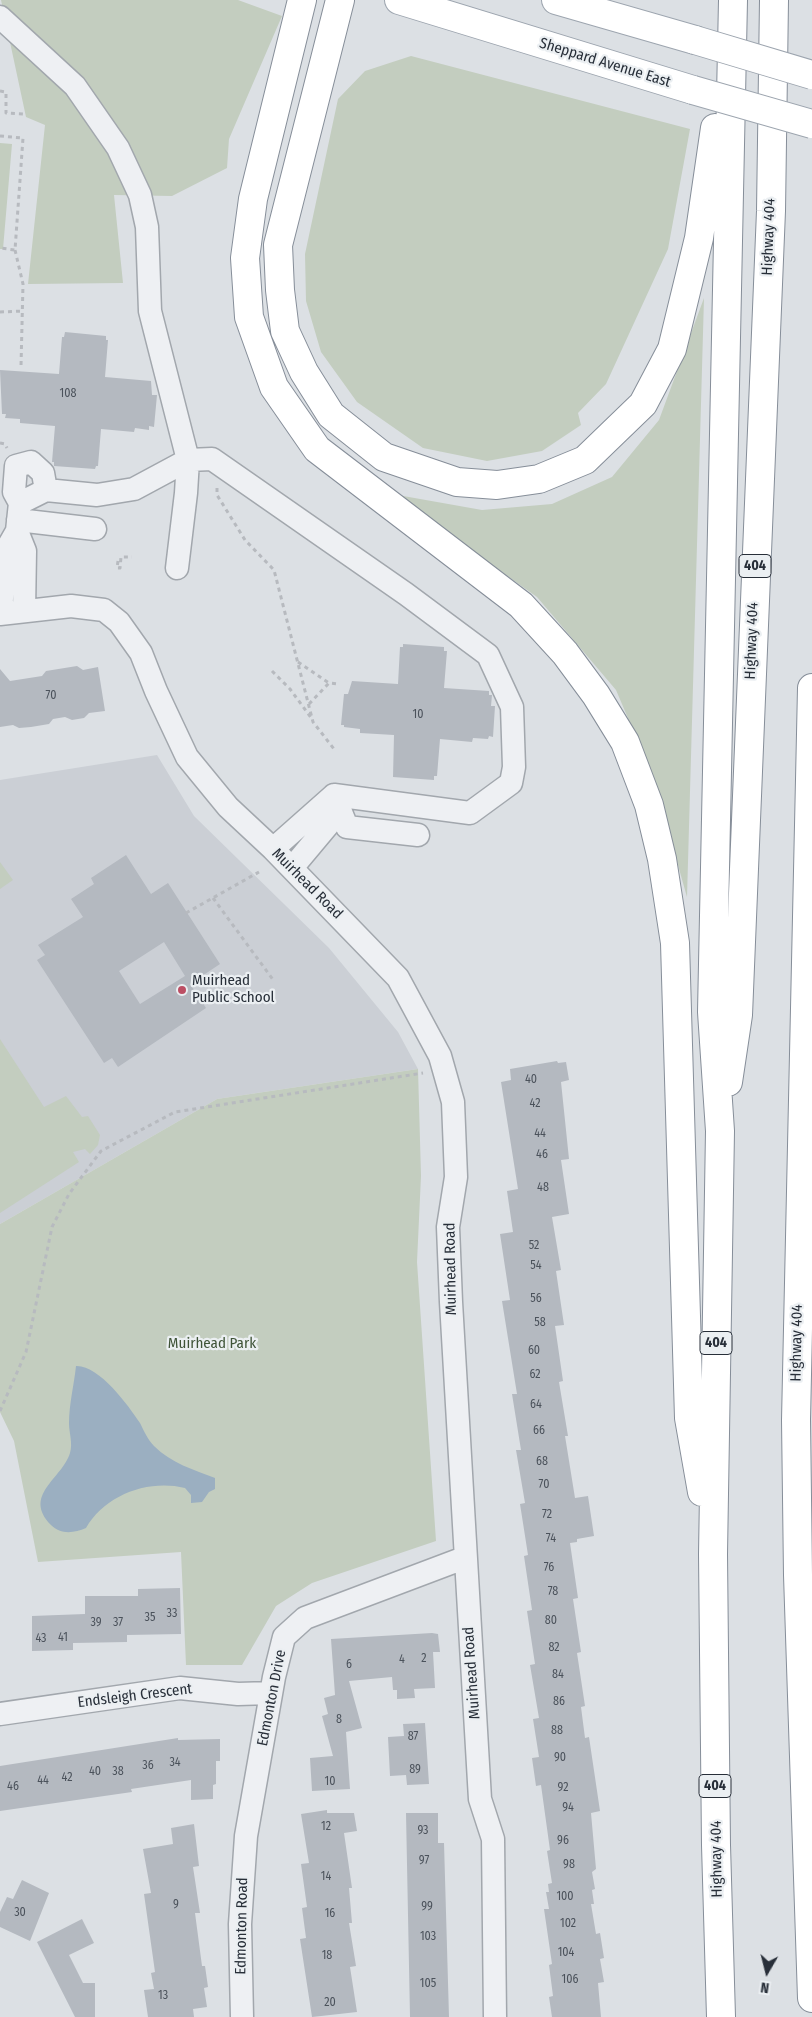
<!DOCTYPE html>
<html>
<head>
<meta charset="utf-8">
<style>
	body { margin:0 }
	#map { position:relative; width:812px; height:2017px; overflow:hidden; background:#dce0e4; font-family:"Fira Sans Condensed",sans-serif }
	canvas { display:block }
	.north { position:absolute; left:742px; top:1947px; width:50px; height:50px; -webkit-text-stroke:4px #ebeff2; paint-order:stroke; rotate:188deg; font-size:14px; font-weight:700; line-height:20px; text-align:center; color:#282f39 }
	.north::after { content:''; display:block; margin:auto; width:18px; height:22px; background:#282f39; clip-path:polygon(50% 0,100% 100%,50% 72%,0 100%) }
</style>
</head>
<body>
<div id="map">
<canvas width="812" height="2017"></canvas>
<div class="north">N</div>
</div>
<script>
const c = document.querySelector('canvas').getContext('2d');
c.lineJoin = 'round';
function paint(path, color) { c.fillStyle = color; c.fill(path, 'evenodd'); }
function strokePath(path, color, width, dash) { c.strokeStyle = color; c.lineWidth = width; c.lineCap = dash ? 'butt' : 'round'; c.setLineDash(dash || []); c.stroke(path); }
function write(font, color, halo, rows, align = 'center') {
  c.font = font + ' "Fira Sans Condensed",sans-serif'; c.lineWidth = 4.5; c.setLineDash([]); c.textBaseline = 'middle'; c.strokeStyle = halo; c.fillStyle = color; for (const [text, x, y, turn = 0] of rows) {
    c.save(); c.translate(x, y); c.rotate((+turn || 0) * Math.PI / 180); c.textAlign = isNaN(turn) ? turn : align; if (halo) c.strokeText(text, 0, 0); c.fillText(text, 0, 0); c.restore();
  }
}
paint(new Path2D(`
	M157 755 194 816 329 948 398 1032 418 1069 217 1099 0 1224V780Z`), '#cbcfd5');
paint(new Path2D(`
	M1 0H238L282 16 229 139 227 168 172 196 114 195 123 283 28 284 45 125 26 117Z
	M411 56 690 129 668 249 606 384 578 413 581 425 542 451 487 461 423 448 357 402 321 352 306 301 305 254 338 99 365 71Z
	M0 143 12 144 3 249H0Z
	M704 298 687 897 653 777 616 690 537 597 392 494 482 510 552 504 612 477 659 420Z
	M0 862 13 880 0 889Z
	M0 1039 44 1107 66 1096 82 1117 88 1116 100 1135 98 1145 90 1154 85 1149 73 1152 79 1162 0 1213Z
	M418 1069 421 1176 417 1262 436 1541 312 1583 276 1606 242 1665H186L181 1552 38 1562 14 1441 0 1412V1224L217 1099Z`), '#c3cdbf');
paint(new Path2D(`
	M76 1366C99 1365 128 1405 140 1423 144 1431 148 1440 154 1446 171 1463 194 1470 215 1478V1489L209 1492 202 1502 191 1503V1495L185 1488C148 1479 105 1495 86 1528 74 1533 61 1535 51 1525 22 1495 62 1479 70 1453 73 1443 69 1433 69 1423 69 1404 74 1385 76 1366Z`), '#9bafc1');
paint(new Path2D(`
	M65 332 106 336V340H108L105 377 151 381 152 395H157L154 427 149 426V430L135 428 134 432 101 429 98 466H96L95 469 54 466V462H52L55 426 20 423V419L5 418 6 414H2L0 370 59 374 62 337H64Z
	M403 644 444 647V651H447L444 688 489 691V695H492L491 706H495L493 737 489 736 488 739 473 738 472 742 440 739 437 776H434V780L393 777 394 735 360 733V729L344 727V725H341L344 694H348L352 681 398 684 400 647H403Z
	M77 666 83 670 98 667 105 711 89 713 84 718 72 720 65 717 53 719 49 724 31 727 19 728 13 725 0 727V669L10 681 42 676 46 671Z
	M126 855 151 894 168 883 220 964 190 984 206 1008 118 1067 112 1058 104 1063 37 960 45 955 38 945 83 917 71 899 94 884 91 878ZM164 942 185 976 140 1004 119 971Z
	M557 1061 558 1063 566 1062 569 1080 561 1082 569 1159 561 1160 569 1214 552 1217 561 1270 556 1271 564 1325 555 1326 563 1381 559 1382 568 1436H565L575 1498 588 1496 594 1536 577 1539V1542L570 1543 578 1598 573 1599 581 1652 577 1653 585 1706 581 1707 585 1738 589 1737 600 1811 591 1813 596 1869 592 1872 595 1889 592 1890 594 1904H591L596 1934 600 1933 604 1958 600 1959 604 1982 598 1983 601 2017H552L549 1997 553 1996 549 1965 552 1964 544 1909H549L546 1892H549L548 1884 552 1883 547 1851 550 1850 541 1785 536 1786 532 1758 539 1757 533 1719 539 1718 530 1665 535 1664 527 1611 532 1610 524 1556 528 1555 520 1504 525 1503 516 1450H521L512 1394H517L502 1301 510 1300 500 1234 513 1232 507 1191 518 1189 501 1082 511 1080 510 1069Z
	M180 1588 181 1634 127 1635V1642L73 1643V1650L32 1651V1616L85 1614V1596H138V1589Z
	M432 1633 438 1634 440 1652H433L435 1688 414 1689 415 1698 397 1699V1690H393L392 1677 349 1681 362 1728 346 1732 350 1789 312 1791 310 1758 333 1756 322 1716 328 1714 324 1698 335 1695 331 1639Z
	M425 1723 429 1784 407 1785 406 1775 390 1776 388 1737 404 1736 403 1724Z
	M178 1738V1740L220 1739V1761H216V1784L213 1785V1799L191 1800V1780L131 1789 132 1792 0 1811V1766Z
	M327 1810V1813H354L357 1831 344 1833 352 1888H349L352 1923H349L356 1966 350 1967 357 2012 312 2017 300 1939 306 1938 302 1908 307 1907 301 1864 309 1863 301 1814Z
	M406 1813H438V1843H444L449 2017H410Z
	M194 1824 199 1866 193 1867 200 1913H195L202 1966H205L208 1987 204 1988 207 2007 193 2009 194 2017H148L144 1990 154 1989 151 1973 155 1972 144 1894 151 1893 143 1849 173 1844 171 1828Z
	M22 1880 49 1893 30 1941 0 1927V1912L7 1897 13 1899Z
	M82 1919 94 1943 69 1955 83 1983H95V2017H75L37 1942Z`), '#b4b9c0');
const minor = new Path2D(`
	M0 17 75 86 118 148 140 195 147 227 150 311 188 460 186 493 177 568
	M20 503 14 492 16 466 31 462 43 473 46 490
	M18 520 95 529
	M17 531 25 551 24 611
	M0 614 71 606 104 610 119 622 141 653 156 691 187 757 228 807 273 849 398 978 440 1056 453 1102 456 1177 448 1227 451 1302 480 1799 493 1839 495 2017
	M1 614 5 552 17 531 20 503 46 490 97 495 134 489 188 460 212 459 406 594 488 655 512 707 514 767 511 783 470 813 334 795 273 849
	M334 795 347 827 418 835
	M292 868 328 825 334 795
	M0 1714 180 1688 238 1694 271 1693
	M242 2017 240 1924 246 1836 274 1677 284 1637 305 1618 464 1558`);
const major = new Path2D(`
	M399 0 693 90
	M556 0 695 40`);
const highway = new Path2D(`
	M302 0 253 199 245 258 249 317 274 387 317 449 521 605 565 653 596 695 625 742 649 805 662 859 675 943 689 1418 702 1492
	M340 0 278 245 280 290 285 331 304 372 331 415 384 457 457 482 497 485 539 479 585 460 643 404 672 349 699 238 715 128
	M812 688 796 1420 798 1575 812 1998
	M728 1082 738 1015 771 211 774 0
	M721 2017 716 1845 713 1554 720 1131 712 1012 733 0`);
strokePath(minor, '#a2a7ad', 25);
strokePath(major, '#9da5af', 30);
strokePath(highway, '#868e99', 30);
strokePath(new Path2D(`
	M0 91 6 92V113L25 114
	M0 136 23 138 15 250 0 248
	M15 250 23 284 21 366
	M0 312 23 311
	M0 443 5 444 7 448
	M217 488V495L245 540 274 570 313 722 334 749
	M118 561 117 568H120L121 557H132
	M298 662 329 683
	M272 671 290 689 312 719
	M309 704 329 683 339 684
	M213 898 274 981
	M186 913 259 872
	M0 1411 26 1352 52 1227 69 1194 101 1151 175 1112 423 1073`), '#b7babf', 3, [4, 4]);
strokePath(minor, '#eef0f3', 22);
strokePath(major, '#fff', 28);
strokePath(highway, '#fff', 28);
const majorBridge = new Path2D(`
	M695 40 812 75
	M693 90 812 124`);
strokePath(majorBridge, '#9da5af', 30, []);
strokePath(majorBridge, '#fff', 28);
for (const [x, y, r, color] of [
	[182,990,5,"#bc4f64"]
]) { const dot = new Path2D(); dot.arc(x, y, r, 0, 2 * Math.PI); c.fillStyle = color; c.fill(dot); strokePath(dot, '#ebeff2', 2); }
write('12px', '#4b525b', null, [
	["108",68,394],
	["70",51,696],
	["10",418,715],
	["40",531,1080],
	["42",535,1104],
	["44",540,1134],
	["46",542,1155],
	["48",543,1188],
	["52",534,1246],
	["54",536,1266],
	["56",536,1299],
	["58",540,1323],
	["60",534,1351],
	["62",535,1375],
	["64",536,1405],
	["66",539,1431],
	["68",542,1462],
	["70",544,1485],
	["72",547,1515],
	["74",551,1539],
	["76",549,1568],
	["78",553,1592],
	["33",172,1614],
	["35",150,1618],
	["80",551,1621],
	["39",96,1623],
	["37",118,1623],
	["41",63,1638],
	["43",41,1639],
	["82",554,1648],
	["2",424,1659],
	["4",402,1660],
	["6",349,1665],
	["84",558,1675],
	["86",559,1702],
	["8",339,1720],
	["88",557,1731],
	["87",413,1737],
	["90",560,1758],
	["34",175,1763],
	["36",148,1766],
	["89",415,1770],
	["40",95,1772],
	["38",118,1772],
	["42",67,1778],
	["44",43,1781],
	["10",330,1782],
	["46",13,1787],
	["92",563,1788],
	["94",568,1808],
	["12",326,1827],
	["93",423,1831],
	["96",563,1841],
	["97",424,1861],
	["98",569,1865],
	["14",326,1877],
	["100",565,1897],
	["9",176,1905],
	["99",427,1907],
	["30",20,1913],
	["16",330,1914],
	["102",568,1924],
	["103",428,1937],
	["104",566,1953],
	["18",327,1956],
	["106",570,1980],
	["105",428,1984],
	["13",163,1996],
	["20",330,2003]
]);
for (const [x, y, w] of [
	[755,566,32],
	[716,1343,32],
	[715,1786,32]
]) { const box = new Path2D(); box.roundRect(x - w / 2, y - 11.5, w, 23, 4); c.fillStyle = '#ebeff2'; c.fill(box); strokePath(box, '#282f39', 1); }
write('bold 14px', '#282f39', null, [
	["404",755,566],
	["404",716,1343],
	["404",715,1786]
]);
write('15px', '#282f39', '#ebeff2', [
	["Sheppard Avenue East",605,63,17],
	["Highway 404",769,237,-88],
	["Highway 404",752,641,-88],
	["Muirhead Road",307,884,45],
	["Muirhead Road",451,1269,-91],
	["Highway 404",797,1343,-89],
	["Muirhead Road",472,1673,-94],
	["Endsleigh Crescent",135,1696,-7],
	["Edmonton Drive",272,1698,-79],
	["Highway 404",717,1859,-91],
	["Edmonton Road",242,1926,-89]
]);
write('15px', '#282f39', '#ebeff2', [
	["Muirhead",192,981],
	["Public School",192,998]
], 'left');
write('15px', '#3e5337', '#ebeff2', [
	["Muirhead Park",212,1344]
]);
</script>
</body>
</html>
